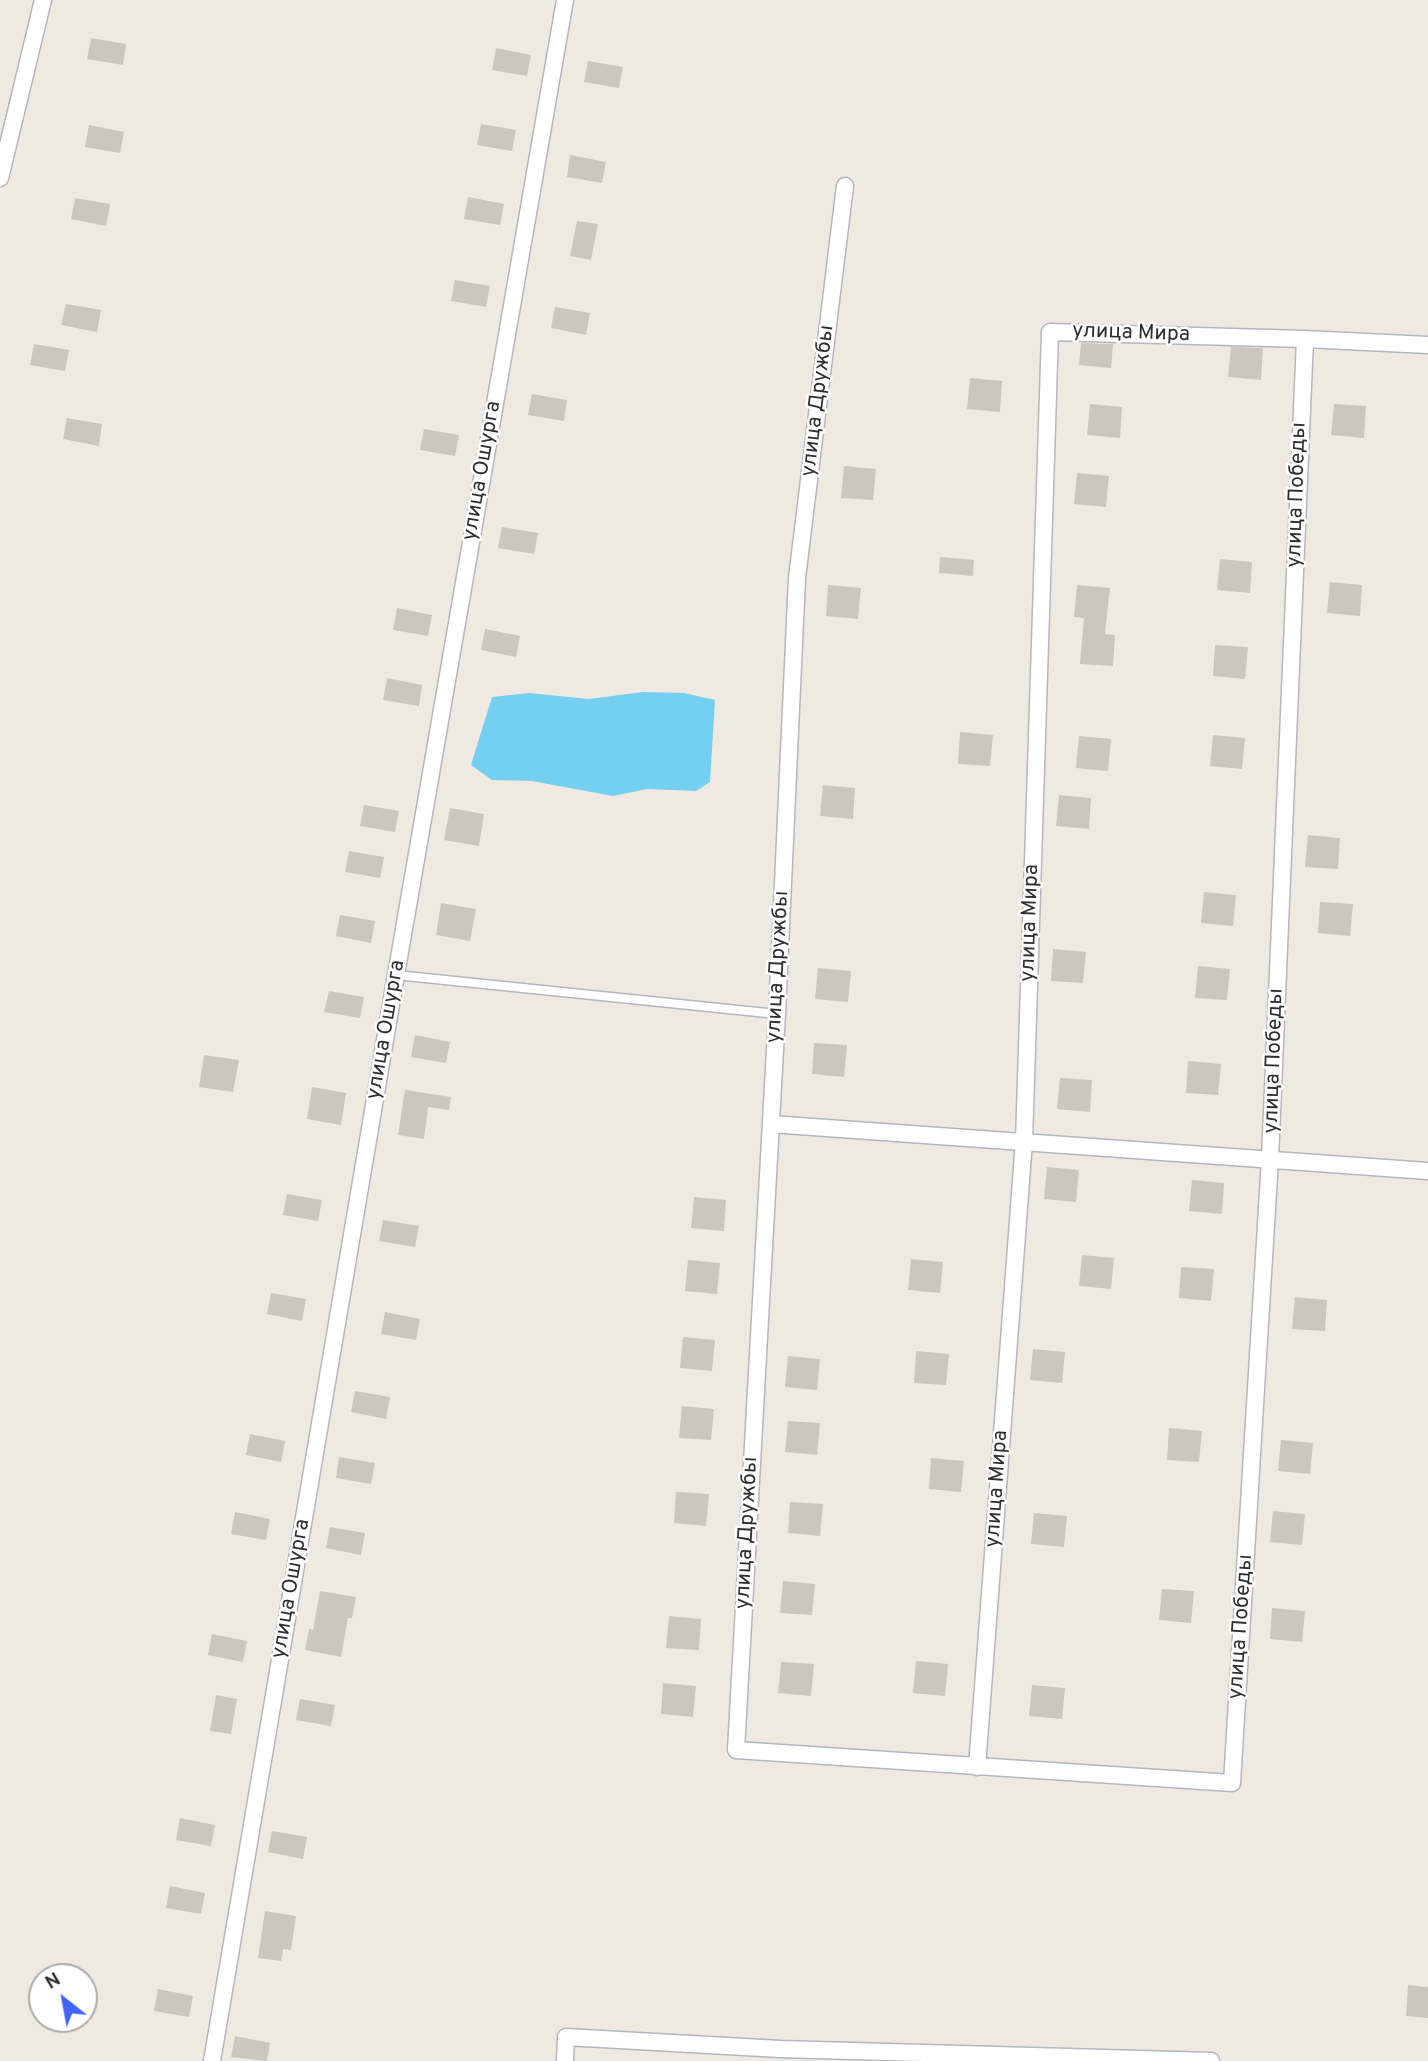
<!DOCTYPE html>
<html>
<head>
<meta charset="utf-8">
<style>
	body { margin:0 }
	#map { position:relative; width:1428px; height:2061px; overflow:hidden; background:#efe9e1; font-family:Overpass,sans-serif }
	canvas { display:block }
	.north { position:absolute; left:28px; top:1963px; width:70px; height:70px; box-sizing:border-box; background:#fff; border:2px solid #ababab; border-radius:50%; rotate:329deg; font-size:19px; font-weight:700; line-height:28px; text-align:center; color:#2e2e2e }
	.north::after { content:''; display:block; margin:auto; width:24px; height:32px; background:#4264fb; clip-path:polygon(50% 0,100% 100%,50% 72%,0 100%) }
</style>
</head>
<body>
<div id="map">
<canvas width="1428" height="2061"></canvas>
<div class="north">N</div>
</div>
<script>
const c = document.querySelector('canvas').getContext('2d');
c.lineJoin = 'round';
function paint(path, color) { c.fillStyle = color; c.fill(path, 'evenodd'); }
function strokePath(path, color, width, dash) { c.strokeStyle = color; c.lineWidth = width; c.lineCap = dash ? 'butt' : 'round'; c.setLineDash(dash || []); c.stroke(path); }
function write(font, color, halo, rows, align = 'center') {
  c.font = font + ' Overpass,sans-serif'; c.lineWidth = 5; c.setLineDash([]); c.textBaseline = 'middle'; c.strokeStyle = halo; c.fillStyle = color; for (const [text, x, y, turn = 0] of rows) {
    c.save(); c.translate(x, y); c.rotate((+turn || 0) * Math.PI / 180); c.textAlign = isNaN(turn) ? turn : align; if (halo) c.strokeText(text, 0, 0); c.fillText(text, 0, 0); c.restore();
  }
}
paint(new Path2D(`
	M643 692 684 693 715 700 710 782 696 791 647 789 613 796 532 781 492 780 471 765 492 697 529 693 589 699Z`), '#75cff0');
paint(new Path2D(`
	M91 38 126 44 123 65 87 59Z
	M496 48 531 55 527 76 492 70Z
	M588 61 623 67 619 88 584 82Z
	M481 124 516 130 512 151 477 145Z
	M89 125 124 132 120 153 85 147Z
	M570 155 606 162 602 183 567 177Z
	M468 197 504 204 500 225 464 219Z
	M75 198 110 204 106 226 71 219Z
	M577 221 598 224 591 260 570 256Z
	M455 280 490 286 486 307 451 301Z
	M66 304 101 310 97 332 61 325Z
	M555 307 590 313 586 335 551 328Z
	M1081 343 1113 344 1111 368 1079 365Z
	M34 344 69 350 65 371 30 365Z
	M1231 347 1263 348 1261 380 1228 377Z
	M970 378 1002 381 1000 412 967 409Z
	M532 394 567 400 564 421 528 415Z
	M1090 404 1122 407 1120 438 1087 435Z
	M1334 404 1366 406 1364 438 1331 435Z
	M67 418 102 424 99 446 63 439Z
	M424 429 459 435 455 456 420 450Z
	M844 466 876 469 873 500 841 498Z
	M1077 473 1109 476 1106 507 1074 504Z
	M502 527 538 533 534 554 498 548Z
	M940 557 974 560 973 576 939 573Z
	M1220 559 1252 562 1250 593 1217 590Z
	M1330 582 1362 585 1360 616 1327 613Z
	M828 585 861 588 858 619 826 616Z
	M1077 585 1110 588 1105 634 1115 635 1113 666 1080 664 1084 618 1074 617Z
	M397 608 432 615 428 636 393 630Z
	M485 629 520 636 516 657 481 650Z
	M1215 645 1248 647 1245 679 1213 676Z
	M387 678 422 685 419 706 383 700Z
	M960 732 993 735 990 766 958 764Z
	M1213 735 1245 738 1242 769 1210 766Z
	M1079 736 1111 739 1108 771 1076 768Z
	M823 785 855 788 853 819 820 816Z
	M1059 795 1091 798 1089 829 1056 826Z
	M364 805 399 811 395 832 360 826Z
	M450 808 484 814 479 846 444 840Z
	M1308 835 1340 838 1338 869 1305 867Z
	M349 851 384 857 380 878 345 872Z
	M1204 892 1236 895 1233 926 1201 923Z
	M1320 902 1353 904 1350 936 1318 933Z
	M441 903 476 909 470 941 436 935Z
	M340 915 375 921 371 943 336 936Z
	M1053 949 1086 952 1083 983 1051 981Z
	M1198 966 1230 969 1227 1000 1195 998Z
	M818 968 851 971 848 1002 815 999Z
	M329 991 364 997 360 1018 324 1012Z
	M415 1035 450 1042 446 1063 411 1057Z
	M814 1043 847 1045 844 1077 812 1074Z
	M204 1055 239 1060 233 1092 199 1087Z
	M1188 1061 1221 1064 1218 1095 1186 1093Z
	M1060 1078 1092 1080 1090 1112 1057 1109Z
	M312 1087 346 1093 341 1125 307 1119Z
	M405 1090 451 1097 449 1110 428 1107 424 1139 398 1135Z
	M1047 1167 1079 1170 1076 1202 1044 1199Z
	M1192 1180 1224 1183 1222 1214 1189 1211Z
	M287 1194 322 1200 318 1221 283 1215Z
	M694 1197 726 1200 724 1231 691 1228Z
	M383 1220 419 1226 415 1247 379 1241Z
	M1082 1255 1114 1258 1111 1289 1079 1286Z
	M911 1259 943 1262 940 1293 908 1290Z
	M688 1260 720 1263 717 1294 685 1291Z
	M1181 1267 1214 1269 1211 1301 1179 1298Z
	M271 1293 306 1299 302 1321 267 1314Z
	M1295 1297 1327 1300 1325 1331 1292 1329Z
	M385 1312 420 1319 416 1340 381 1334Z
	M683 1337 715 1340 712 1371 680 1368Z
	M1033 1349 1065 1352 1062 1383 1030 1380Z
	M916 1351 949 1354 946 1385 914 1383Z
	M788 1356 820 1359 817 1390 785 1387Z
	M355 1391 390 1397 386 1419 351 1412Z
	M682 1406 714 1409 711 1440 679 1438Z
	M788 1421 820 1423 817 1455 785 1452Z
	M1169 1428 1202 1431 1199 1462 1167 1460Z
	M250 1434 285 1441 281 1462 246 1455Z
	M1281 1440 1313 1443 1310 1474 1278 1471Z
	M339 1457 375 1463 371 1484 336 1478Z
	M931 1458 964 1461 961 1492 929 1489Z
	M676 1492 709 1494 706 1526 674 1523Z
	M790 1502 823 1504 820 1536 788 1533Z
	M1273 1511 1305 1514 1302 1545 1270 1542Z
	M235 1512 270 1519 266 1540 231 1534Z
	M1034 1513 1067 1516 1064 1547 1031 1544Z
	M330 1527 365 1533 361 1555 326 1548Z
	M783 1581 815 1584 812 1615 780 1613Z
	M1162 1589 1194 1591 1191 1623 1159 1620Z
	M320 1591 356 1597 352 1618H348L341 1657 305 1650 309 1629 313 1630Z
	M1272 1608 1305 1611 1302 1642 1270 1639Z
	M669 1616 701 1619 699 1650 666 1648Z
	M212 1634 247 1641 243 1662 208 1655Z
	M916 1661 948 1664 945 1696 913 1693Z
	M781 1662 814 1664 811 1696 778 1693Z
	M663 1683 696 1686 693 1717 661 1714Z
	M1032 1685 1065 1688 1062 1719 1029 1716Z
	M216 1695 237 1699 231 1734 210 1731Z
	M300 1699 335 1705 331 1726 296 1720Z
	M180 1818 215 1825 211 1846 176 1840Z
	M272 1831 307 1837 303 1859 268 1852Z
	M170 1886 205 1893 201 1914 166 1908Z
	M265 1911 296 1916 291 1950 283 1949 281 1961 258 1958Z
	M1408 1985 1428 1987V2018L1406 2016Z
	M158 1989 193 1996 189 2017 154 2011Z
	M235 2036 270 2043 267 2061 231 2057Z`), '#cbc7bf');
const lane = new Path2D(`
	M396 975 777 1014`);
const street = new Path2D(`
	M0 178 43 0
	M845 186 797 578 777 1014 736 1750 1232 1783 1270 1159 1305 339
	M771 1124 1428 1171
	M977 1767 1024 1141 1050 332 1305 339 1428 345
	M212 2061 396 975 565 0
	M565 2061 566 2037 780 2049 1211 2061`);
strokePath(lane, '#b4b7c1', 11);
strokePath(street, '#b4b7c1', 19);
strokePath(lane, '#fff', 8);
strokePath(street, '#fff', 16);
write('21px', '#2e2e2e', '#fff', [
	["улица Мира",1131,334,2],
	["улица Дружбы",819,401,-83],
	["улица Ошурга",483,471,-80],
	["улица Победы",1298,495,-88],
	["улица Мира",1031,923,-88],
	["улица Дружбы",779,967,-87],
	["улица Ошурга",387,1030,-80],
	["улица Победы",1275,1061,-88],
	["улица Мира",998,1489,-86],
	["улица Дружбы",748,1533,-87],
	["улица Ошурга",292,1589,-80],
	["улица Победы",1242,1627,-86]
]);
</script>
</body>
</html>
